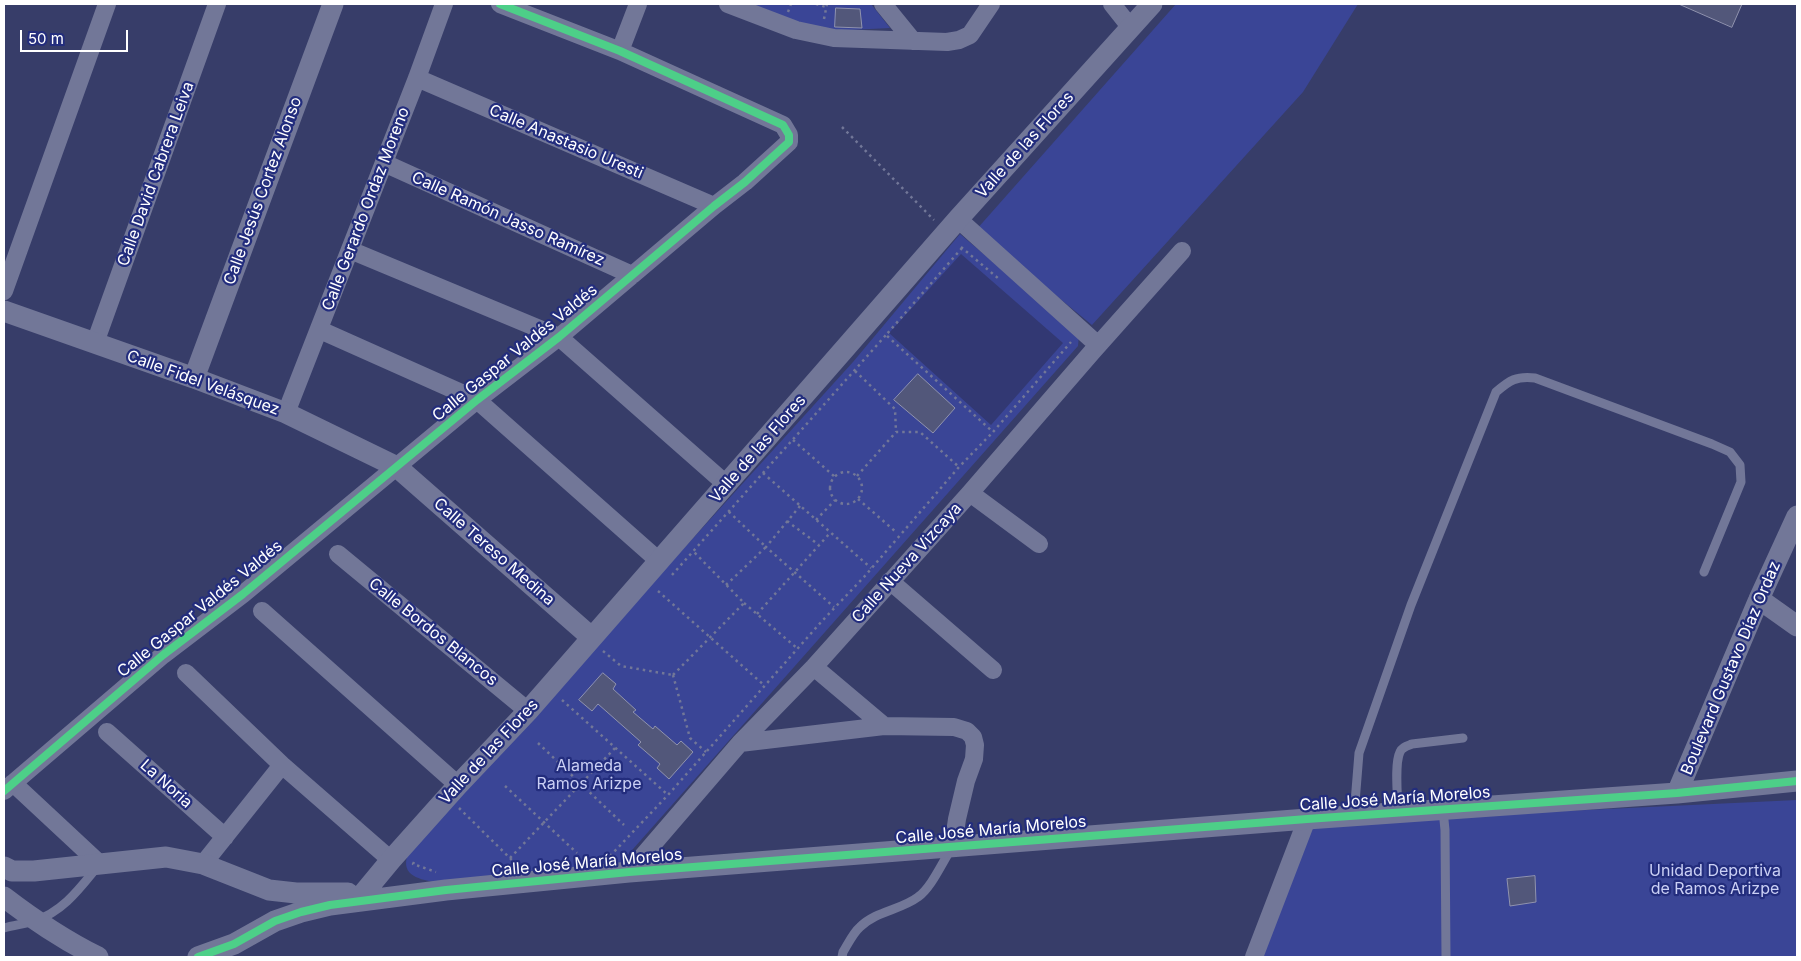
<!DOCTYPE html>
<html>
<head>
<meta charset="utf-8">
<style>
	body { margin:0 }
	#map { position:relative; width:1801px; height:961px; overflow:hidden; background:#373d69; font-family:Inter,sans-serif }
	canvas { display:block }
	.frame { position:absolute; inset:0; border:5px solid #fff; pointer-events:none }
	.scale { position:absolute; left:20px; top:30px; width:108px; height:22px; box-sizing:border-box; border:2px solid #fff; border-top:0; padding-left:6px; font-size:15px; line-height:18px; white-space:nowrap; color:#fff; -webkit-text-stroke:4px #232d7d; paint-order:stroke }
</style>
</head>
<body>
<div id="map">
<canvas width="1801" height="961"></canvas>
<div class="frame"></div>
<div class="scale">50 m</div>
</div>
<script>
const c = document.querySelector('canvas').getContext('2d');
c.lineJoin = 'round';
function paint(path, color) { c.fillStyle = color; c.fill(path, 'evenodd'); }
function strokePath(path, color, width, dash) { c.strokeStyle = color; c.lineWidth = width; c.lineCap = dash ? 'butt' : 'round'; c.setLineDash(dash || []); c.stroke(path); }
function write(font, color, halo, rows, align = 'center') {
  c.font = font + ' Inter,sans-serif'; c.lineWidth = 4.5; c.setLineDash([]); c.textBaseline = 'middle'; c.strokeStyle = halo; c.fillStyle = color; for (const [text, x, y, turn = 0] of rows) {
    c.save(); c.translate(x, y); c.rotate((+turn || 0) * Math.PI / 180); c.textAlign = isNaN(turn) ? turn : align; if (halo) c.strokeText(text, 0, 0); c.fillText(text, 0, 0); c.restore();
  }
}
paint(new Path2D(`
	M744 4H871L890 28 810 32Z
	M1176 4H1358L1303 92 1092 325 976 230Z
	M960 234 1079 335 1078 346 618 866 435 882C416 879 399 874 409 851L853 362Z
	M1797 800V957H1260L1312 823Z`), '#3a4596');
paint(new Path2D(`
	M961 254 1063 343 991 425 889 333Z`), '#323873');
const building = new Path2D(`
	M1679 4H1742L1732 27Z
	M836 8 860 9 862 28 835 27Z
	M918 374 955 408 933 433 894 400Z
	M603 673 616 684 613 689 636 710 633 712 653 729 655 726 677 745 681 741 693 752 669 779 657 768 660 764 638 745 641 742 598 704 592 711 579 700Z
	M1535 876 1536 902 1510 906 1507 879Z`);
paint(building, '#52577a');
strokePath(building, '#9093ae', 1);
strokePath(new Path2D(`
	M816 4 826 7
	M788 12 791 4
	M824 19 827 4
	M842 127 934 220
	M961 247 999 279
	M962 248 886 335 993 432 1071 342
	M855 371 895 409 896 432
	M793 440 835 477
	M830 488a16 16 0 1 1 32 0a16 16 0 1 1-32 0Z
	M763 473 871 568
	M857 476 896 432H920L959 467
	M858 499 896 532
	M800 506 766 547 834 607
	M816 520 835 500
	M787 521 819 545
	M672 575 886 335
	M726 585 766 547 728 511
	M658 591 765 686
	M744 603 798 649
	M757 614 830 533
	M603 651 621 666 673 675
	M673 675 744 603 694 552
	M673 675 690 738 706 752
	M562 700 668 795
	M538 743 624 825
	M505 786 577 853
	M459 808 517 865
	M610 856 668 795 822 621 864 577 959 467 993 432
	M510 858 615 748
	M414 862 413 864 436 872`), '#727798', 2.5, [2.5, 4]);
strokePath(new Path2D(`
	M1443 810 1445 830 1446 957
	M1398 812C1398 798 1394 764 1400 752 1402 747 1407 746 1412 744L1463 738
	M1354 815 1359 753 1411 605 1496 392C1510 380 1516 376 1535 378L1712 444 1730 452 1740 465 1741 482 1704 572
	M4 928C14 925 25 924 34 921 63 912 80 888 98 866
	M842 957 843 952C848 944 853 933 860 927 876 911 901 910 918 897 931 888 942 863 951 849`), '#727798', 9);
strokePath(new Path2D(`
	M728 4 796 30 834 38 947 42 959 40 970 35 991 4
	M883 4 913 41
	M1112 4 1131 28
	M620 51 638 4
	M417 78 714 206
	M384 163 632 275
	M958 219 1098 345
	M350 250 559 337 727 485
	M4 291 107 4
	M320 330 477 400 659 561
	M95 343 217 4
	M286 413 417 78 444 4
	M970 493 1039 544
	M338 554 528 711
	M890 581 993 670
	M262 611 458 785
	M814 667 884 726
	M186 673 282 765 391 860
	M107 732 225 837
	M740 743 884 726 954 727 967 731 973 737 975 745 974 759 966 781 957 819 953 847
	M13 783 100 864
	M4 791 163 655 243 594 477 400 559 337 714 206 745 182 789 142V135L783 125 620 51 500 4
	M203 864 282 765
	M629 872 740 743 814 667 970 493 1092 352 1182 251
	M1254 957 1307 819`), '#727798', 18);
strokePath(new Path2D(`
	M4 311 194 378 286 413 397 467 591 637
	M194 378 333 4
	M1759 599 1797 626
	M1677 793 1759 599 1797 516
	M4 867 12 871H34L166 857 203 864 269 890 296 893H348
	M4 897C34 920 64 940 98 957
	M357 901 391 860 458 785 528 711 958 219 1152 4
	M198 957 234 944 275 921 301 912 330 905 446 890 629 872 1307 819 1677 793 1797 781`), '#727798', 21);
strokePath(new Path2D(`
	M4 791 163 655 243 594 477 400 559 337 714 206 745 182 789 142V135L783 125 620 51 500 4
	M198 957 234 944 275 921 301 912 330 905 446 890 629 872 1307 819 1677 793 1797 781`), '#4dcf88', 8);
write('16px', '#fff', '#232d7d', [
	["Calle Anastasio Uresti",566,142,23],
	["Valle de las Flores",1025,145,-48],
	["Calle David Cabrera Leiva",156,174,-70],
	["Calle Jesús Cortez Alonso",263,191,-70],
	["Calle Gerardo Ordaz Moreno",366,209,-69],
	["Calle Ramón Jasso Ramírez",508,219,24],
	["Calle Gaspar Valdés Valdés",515,353,-39],
	["Calle Fidel Velásquez",203,383,20],
	["Valle de las Flores",758,449,-49],
	["Calle Tereso Medina",494,552,41],
	["Calle Nueva Vizcaya",907,563,-48],
	["Calle Gaspar Valdés Valdés",200,609,-39],
	["Calle Bordos Blancos",433,632,39],
	["Boulevard Gustavo Díaz Ordaz",1731,668,-67],
	["Valle de las Flores",489,752,-47],
	["La Noria",166,784,42],
	["Calle José María Morelos",1395,799,-4],
	["Calle José María Morelos",991,830,-5],
	["Calle José María Morelos",587,863,-5]
]);
write('16px', '#cbd0f5', '#232d7d', [
	["Alameda",589,766],
	["Ramos Arizpe",589,784],
	["Unidad Deportiva",1715,871],
	["de Ramos Arizpe",1715,889]
]);
</script>
</body>
</html>
